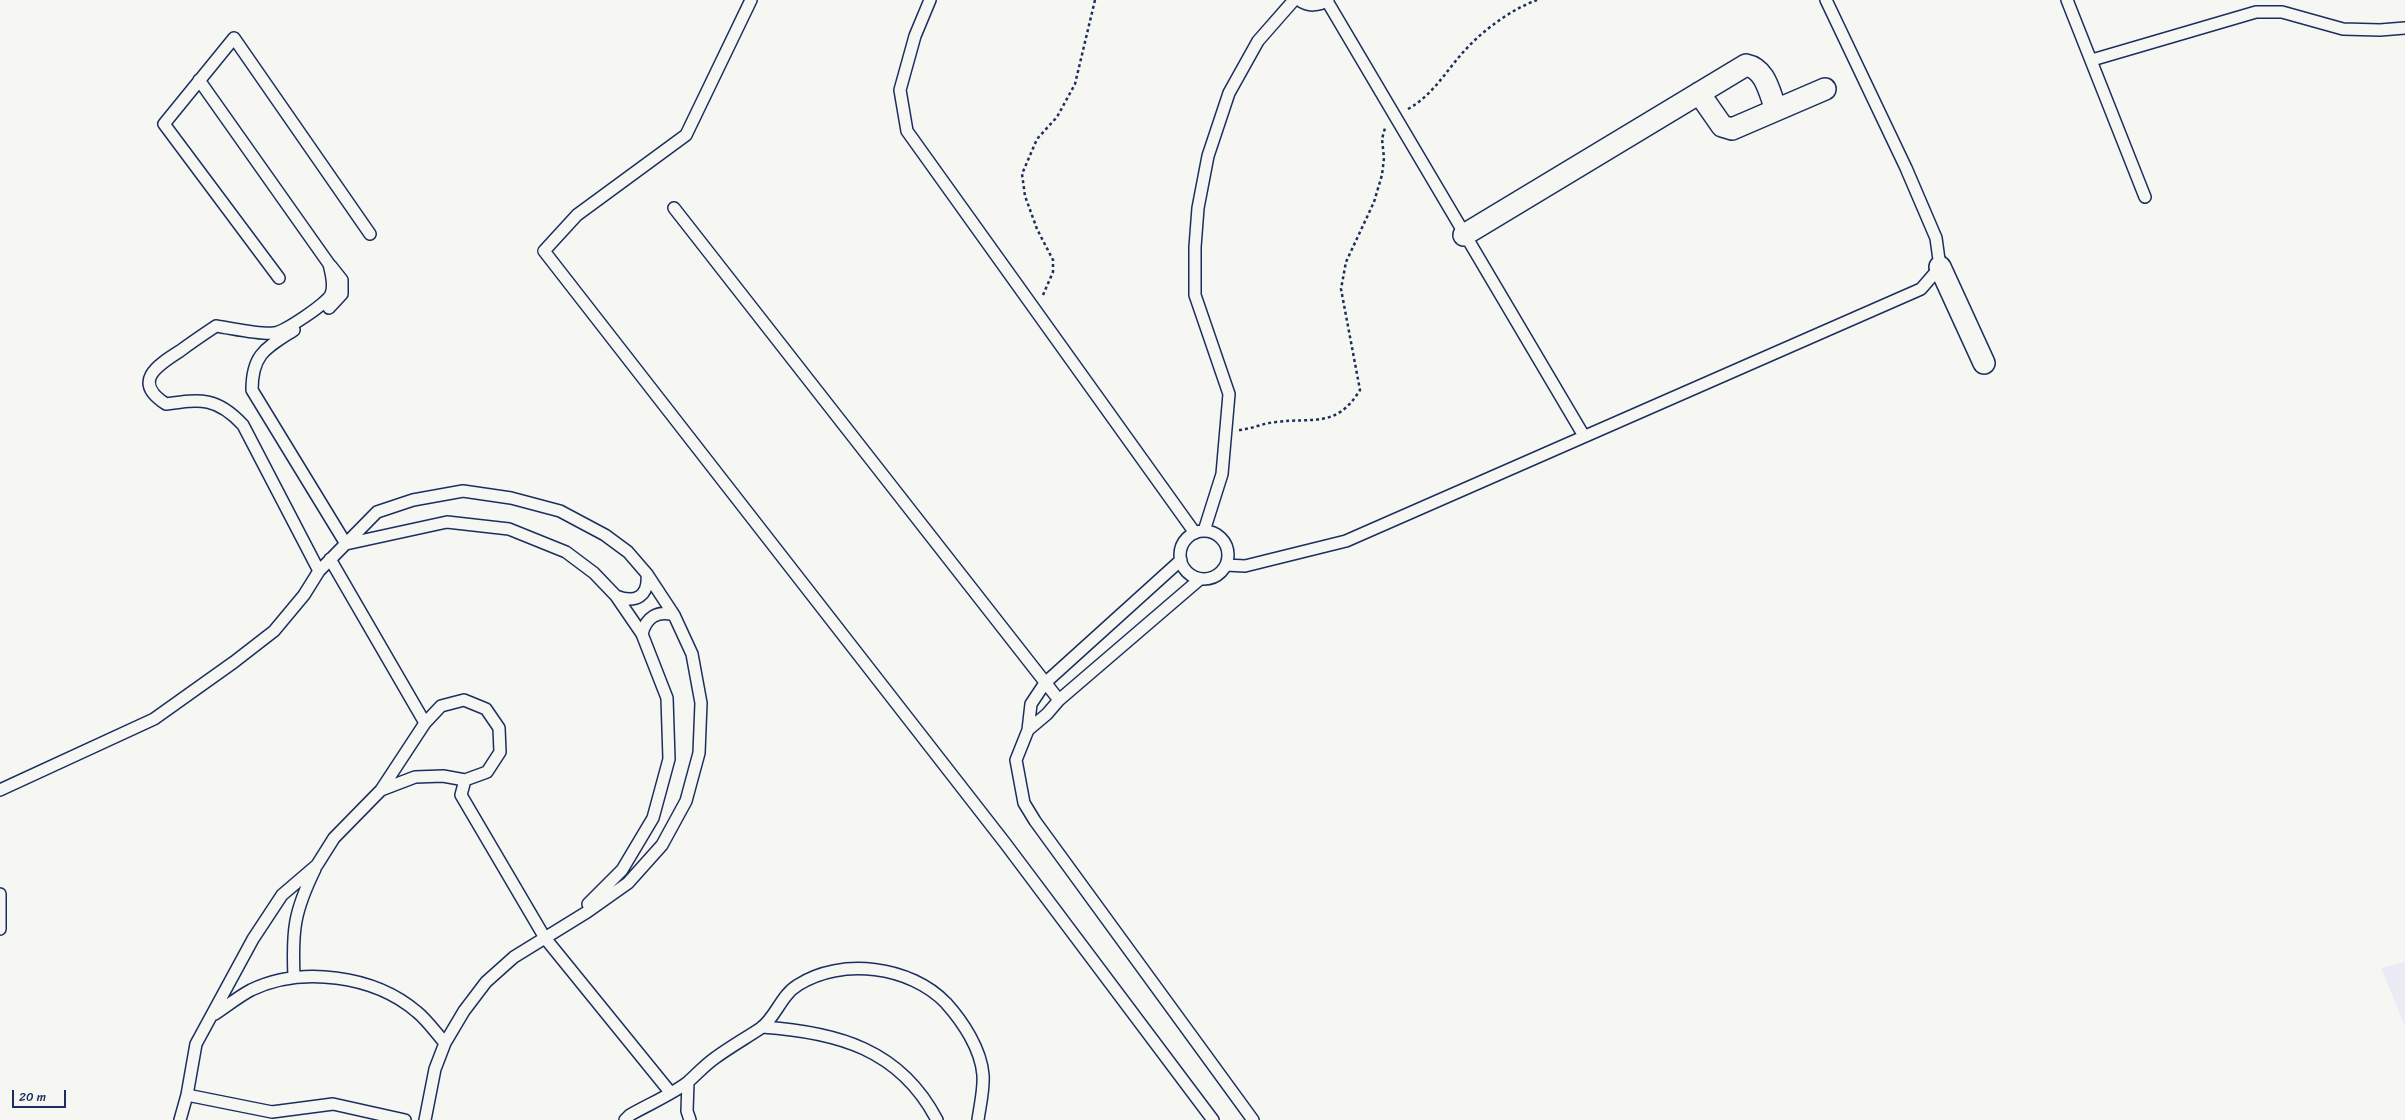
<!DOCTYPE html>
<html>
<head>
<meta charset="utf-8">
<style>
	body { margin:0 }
	#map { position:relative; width:2405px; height:1120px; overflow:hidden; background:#f6f6f2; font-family:Sriracha,sans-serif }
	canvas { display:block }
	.scale { position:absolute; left:12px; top:1090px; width:54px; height:18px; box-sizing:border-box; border:2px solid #1b2f5e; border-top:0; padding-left:5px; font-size:12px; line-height:14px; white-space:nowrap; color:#1b2f5e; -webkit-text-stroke:3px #f6f6f2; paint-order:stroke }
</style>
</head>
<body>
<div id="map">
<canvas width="2405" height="1120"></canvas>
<div class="scale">20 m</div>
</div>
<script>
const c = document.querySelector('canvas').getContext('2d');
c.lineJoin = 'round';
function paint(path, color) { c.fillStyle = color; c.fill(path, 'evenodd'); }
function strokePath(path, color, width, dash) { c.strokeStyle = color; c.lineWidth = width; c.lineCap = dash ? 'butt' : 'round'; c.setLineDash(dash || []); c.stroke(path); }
paint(new Path2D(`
	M2405 962V1026L2381 968Z`), '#eaebf4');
const service = new Path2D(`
	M751 0 686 135 577 215 544 251 1005 843 1213 1120
	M930 0 915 36 900 90 907 131 1195 533
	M1299 0C1308 7 1319 6 1328 0
	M2067 0 2145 197
	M1327 1 1584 436
	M2092 60 2256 12H2282L2343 29 2380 30 2405 28
	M199 80 329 264C331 273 335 285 331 294 328 303 284 332 274 333 261 335 231 328 216 326 204 334 192 342 180 351 156 366 132 382 166 404 201 399 217 397 243 425L319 571
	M674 208 1059 700
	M279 278 164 124 234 38 370 234
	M329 308 342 294V280L331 266
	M294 330C266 348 252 354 252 390L346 544
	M1204 531 1222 474 1229 394 1195 295V247L1198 208 1208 156 1229 93 1258 41 1294 0
	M1180 555a24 24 0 1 1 48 0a24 24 0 1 1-48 0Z
	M346 544 447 522 509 529 566 552 594 573 616 596 642 634 667 698 669 759 653 818 622 870 588 904
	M330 559 425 723
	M1181 560 1045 683 1031 704 1028 730 1016 760 1024 803 1035 821 1253 1120
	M1226 565 1245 566 1346 541 1921 289 1940 267 1936 238 1906 168 1826 0
	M616 596C636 604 649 596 647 574
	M642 634C646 617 658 610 674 615
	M1028 730 1047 714 1059 700 1200 579
	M465 780 461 795 545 938 670 1092
	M0 790 154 719 234 662 274 631 304 595 319 571 377 512 413 500 463 491 511 498 560 511 605 535 628 552 647 574 674 615 692 654 701 703 699 753 686 801 662 845 628 883 587 912 514 957 486 982 464 1011 445 1043 435 1069 425 1120
	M0 894V929
	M294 977C292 930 294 912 315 869
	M215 1014C227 1006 238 997 251 990 301 966 374 975 417 1012 427 1020 436 1033 445 1043
	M762 1027C837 1032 900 1049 937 1120
	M688 1082 687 1111 690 1120
	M187 1095 272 1112 333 1104 405 1120
	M180 1120 187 1095 196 1044 253 939 282 895 317 865 334 838 381 790 425 723 441 706 464 700 486 709 499 728 500 752 487 772 465 780 443 776 415 777 381 790
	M625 1120 630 1115C649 1104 671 1095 688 1082 697 1074 705 1065 715 1058 730 1047 746 1038 761 1028 776 1017 781 995 798 985 841 957 911 966 946 1003 963 1022 981 1049 983 1075 984 1090 980 1105 978 1120`);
const minor = new Path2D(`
	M1699 93 1722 126 1732 129 1825 89
	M1464 235 1746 65C1766 69 1769 92 1776 109
	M1940 267 1984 363`);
strokePath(service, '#1b2f5e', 14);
strokePath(minor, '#1b2f5e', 24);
strokePath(new Path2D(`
	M1408 109C1435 94 1448 67 1469 46 1486 28 1514 8 1537 0
	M1043 295 1053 272V260L1037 229 1025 196 1022 174 1037 139 1057 117 1075 84 1095 0
	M1239 430C1252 429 1263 423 1276 422 1313 417 1336 429 1360 390L1341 289 1346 262 1374 202 1382 175 1384 158 1382 139 1385 128`), '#1b2f5e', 2.5, [3, 3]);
strokePath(service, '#f6f6f2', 11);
strokePath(minor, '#f6f6f2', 21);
</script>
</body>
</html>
